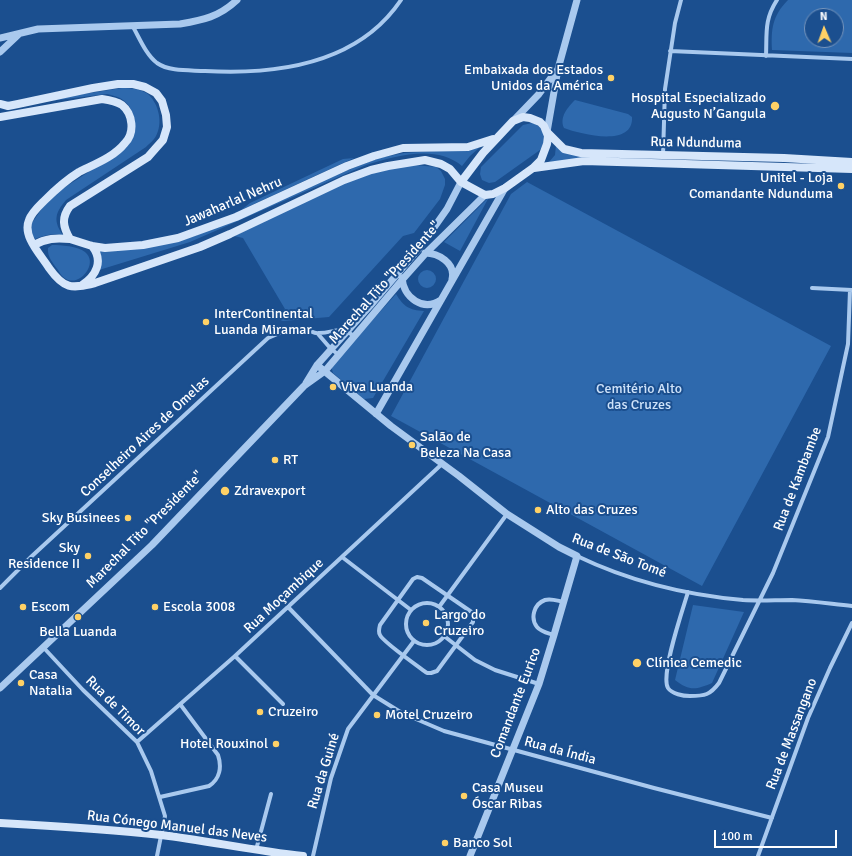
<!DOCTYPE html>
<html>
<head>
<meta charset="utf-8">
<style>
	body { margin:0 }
	#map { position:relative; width:852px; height:856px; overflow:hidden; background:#1b4f8f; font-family:Signika,sans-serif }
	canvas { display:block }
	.north { position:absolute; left:804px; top:8px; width:40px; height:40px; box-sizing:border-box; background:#1b4f8f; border:1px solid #7695bc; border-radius:50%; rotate:358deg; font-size:11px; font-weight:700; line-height:16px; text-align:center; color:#fff }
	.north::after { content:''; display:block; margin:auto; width:14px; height:18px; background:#ffd166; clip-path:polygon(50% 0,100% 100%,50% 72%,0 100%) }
	.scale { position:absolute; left:714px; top:830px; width:123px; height:18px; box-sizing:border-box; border:2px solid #fff; border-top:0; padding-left:5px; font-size:12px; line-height:14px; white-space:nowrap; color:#fff; -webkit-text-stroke:3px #1b4f8f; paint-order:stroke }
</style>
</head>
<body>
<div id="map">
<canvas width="852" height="856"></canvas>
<div class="north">N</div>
<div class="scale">100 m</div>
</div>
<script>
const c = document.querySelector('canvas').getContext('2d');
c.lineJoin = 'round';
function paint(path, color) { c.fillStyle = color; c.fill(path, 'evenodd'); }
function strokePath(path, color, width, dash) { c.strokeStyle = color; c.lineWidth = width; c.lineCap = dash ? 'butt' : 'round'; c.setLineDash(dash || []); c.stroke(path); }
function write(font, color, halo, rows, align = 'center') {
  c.font = font + ' Signika,sans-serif'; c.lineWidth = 4; c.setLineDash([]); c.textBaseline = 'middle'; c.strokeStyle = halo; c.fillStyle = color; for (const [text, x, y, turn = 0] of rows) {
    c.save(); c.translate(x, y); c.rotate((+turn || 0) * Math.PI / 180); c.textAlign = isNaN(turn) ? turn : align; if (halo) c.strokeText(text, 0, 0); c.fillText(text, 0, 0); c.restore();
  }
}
paint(new Path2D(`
	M788 0H852V53L772 50C771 30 772 16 788 0ZM812 16H836V40H812Z
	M122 88C130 88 143 89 149 95 159 105 163 123 156 136 154 140 149 144 146 147L66 200C55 213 53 221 63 235 53 233 45 235 35 239L31 232 32 223 43 207 59 191 126 148C128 144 131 140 133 137 138 123 133 105 120 98 116 96 111 95 107 94L0 107Z
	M575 100 628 114 632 117C634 148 580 134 564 128 559 117 568 107 575 100Z
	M532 123C545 127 547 139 540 150L495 182 489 183 482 180 480 174 481 167 523 125Z
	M556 145 572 154 609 159 549 162 555 155Z
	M479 148 470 156 462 166C436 144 396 156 366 165L190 242 99 270 96 250 170 243 195 236 333 176 379 158 404 153Z
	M354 158 241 210 250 203 343 159Z
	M415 165 436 167 441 171 445 179V185L440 199 414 233 403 236 329 317 283 321 275 318 285 309 243 238 234 236 337 186 373 171Z
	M527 182 831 346 702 586 391 416 511 194Z
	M489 197 460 251 444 242Z
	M52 245C61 245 78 246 85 252 99 263 80 287 66 279 62 277 60 273 58 270 53 263 47 257 48 248Z
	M418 279a9 9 0 1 1 18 0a9 9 0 1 1-18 0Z
	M396 294C404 307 409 310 424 311L373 398 364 399 333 373 331 366Z
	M693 605 744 612 712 683C696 690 689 691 675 680Z`), '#2e69ad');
strokePath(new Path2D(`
	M132 25C139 37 146 55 157 63 170 72 190 70 205 71 276 75 358 64 401 0
	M670 51 852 59
	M766 56C767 33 764 20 777 0
	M663 155 665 89 675 23 681 0
	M812 288 852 290
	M318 334 331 349 339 355
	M577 556C629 581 685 595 743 600 759 601 775 600 792 600 812 601 832 604 852 606
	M342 557 411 610
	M417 577 422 578 473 613V622L437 671 431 673H427C419 667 383 642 380 635 378 632 379 629 380 625L413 579Z
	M0 588 32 556 268 338C280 332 294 328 307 330 311 331 315 334 319 333 335 333 338 325 354 336
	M688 592C683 609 660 675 668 688 672 694 683 696 690 696 705 696 710 695 719 683L773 573 828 437 848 344 850 290
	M406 624a21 21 0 1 1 42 0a21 21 0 1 1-42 0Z
	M288 607 373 695 402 713 444 731 654 788 772 818
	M439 607 507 514
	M554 635C548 633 541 632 537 627 530 618 534 604 545 600 551 598 558 601 564 602
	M444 636 475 660 495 670 539 684
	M43 647 83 690 137 742 151 771 165 816 157 856
	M235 656 283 704
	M137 742 235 656 442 464
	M160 797 209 786C220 779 222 767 218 755L180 704
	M256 850 271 794
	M313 856 331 778 348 729 414 641
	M758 856 808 718 830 668 852 623`), '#a9c9ee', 4);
strokePath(new Path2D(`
	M0 38 38 29 180 24C203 20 219 17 237 0
	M0 52 18 35
	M514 120 539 94 556 71
	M547 132 558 69 577 0
	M425 253C438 253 456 263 452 279
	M402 278C404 298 423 312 441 300
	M317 365 391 426 459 476 507 514 559 547 577 556 554 635 539 684 470 856
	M306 383 317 365 370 306 421 246 447 209 461 182
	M376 414 505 188
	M0 688 152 545 304 386 325 371 402 280 426 253 485 195`), '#a9c9ee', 7);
strokePath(new Path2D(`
	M0 104 8 106 18 104 93 88 118 84H133L145 87 156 93 162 101 166 115 167 127 163 140 155 149 148 157 70 206C61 218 63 227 70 239L92 246 105 248 143 245 178 238 236 217 347 166 374 156 403 148 468 147 493 139
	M0 117 102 99C109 100 116 101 122 105 133 114 135 133 125 143 114 157 95 164 79 172 66 180 55 190 44 201 39 206 32 212 29 220 22 236 41 255 49 268 64 289 71 289 95 283L200 247 230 234 344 180 371 170 388 166 425 160 441 164 450 169 461 182 485 195 493 194 505 188 533 168 541 160 547 144 548 136 544 126 540 122 530 118 523 117 513 121 483 153 461 182
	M547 132 564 149 581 153 784 158 852 162
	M534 168 584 161 852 169
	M34 245C46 238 56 238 70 239
	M82 285C96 276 104 261 92 246
	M0 823C54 826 108 829 161 835 209 841 255 851 303 856`), '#d6e6fa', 8);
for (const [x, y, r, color] of [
	[611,78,4,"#ffd166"],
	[775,106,5,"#ffd166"],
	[841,186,4,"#ffd166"],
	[206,322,4,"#ffd166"],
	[333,387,4,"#ffd166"],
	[412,445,4,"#ffd166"],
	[275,460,4,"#ffd166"],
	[225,491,5,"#ffd166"],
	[538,510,4,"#ffd166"],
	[128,518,4,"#ffd166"],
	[88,556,4,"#ffd166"],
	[23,607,4,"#ffd166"],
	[155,607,4,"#ffd166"],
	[78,617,4,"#ffd166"],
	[426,623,4,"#ffd166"],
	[637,663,5,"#ffd166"],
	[21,683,4,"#ffd166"],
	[260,712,4,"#ffd166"],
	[377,715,4,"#ffd166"],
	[276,744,4,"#ffd166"],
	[464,796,4,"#ffd166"],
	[445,843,4,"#ffd166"]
]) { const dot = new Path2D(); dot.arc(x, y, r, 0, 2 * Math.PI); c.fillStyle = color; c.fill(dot); strokePath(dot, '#1b4f8f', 1.5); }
write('14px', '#fff', '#1b4f8f', [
	["Embaixada dos Estados",603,70,"right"],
	["Unidos da América",603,86,"right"],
	["Hospital Especializado",766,98,"right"],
	["Augusto N’Gangula",766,114,"right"],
	["Unitel - Loja",833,178,"right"],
	["Comandante Ndunduma",833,194,"right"],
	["InterContinental",214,314],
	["Luanda Miramar",214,330],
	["Viva Luanda",341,387],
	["Salão de",420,437],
	["Beleza Na Casa",420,453],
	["RT",283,460],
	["Zdravexport",234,491],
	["Alto das Cruzes",546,510],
	["Sky Businees",120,518,"right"],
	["Sky",80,548,"right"],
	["Residence II",80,564,"right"],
	["Escom",31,607],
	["Escola 3008",163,607],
	["Largo do",434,615],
	["Cruzeiro",434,631],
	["Bella Luanda",78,632,"center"],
	["Clínica Cemedic",646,663],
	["Casa",29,675],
	["Natalia",29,691],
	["Cruzeiro",268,712],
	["Motel Cruzeiro",385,715],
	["Hotel Rouxinol",268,744,"right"],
	["Casa Museu",472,788],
	["Óscar Ribas",472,804],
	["Banco Sol",453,843]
], 'left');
write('14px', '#fff', '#1b4f8f', [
	["Rua Ndunduma",696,143,1],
	["Jawaharlal Nehru",233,202,-23],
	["Marechal Tito \"Presidente\"",385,283,-48],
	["Conselheiro Aires de Omelas",145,437,-43],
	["Rua de Kambambe",798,479,-69],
	["Marechal Tito \"Presidente\"",145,530,-45],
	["Rua de São Tomé",619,556,21],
	["Rua Moçambique",284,596,-43],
	["Comandante Eurico",516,703,-69],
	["Rua de Timor",115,706,45],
	["Rua de Massangano",792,734,-69],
	["Rua da Índia",560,751,15],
	["Rua da Guiné",324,771,-73],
	["Rua Cónego Manuel das Neves",177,827,7]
]);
write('14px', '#cfe3fa', '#1b4f8f', [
	["Cemitério Alto",639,389],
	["das Cruzes",639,405]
]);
</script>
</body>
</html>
